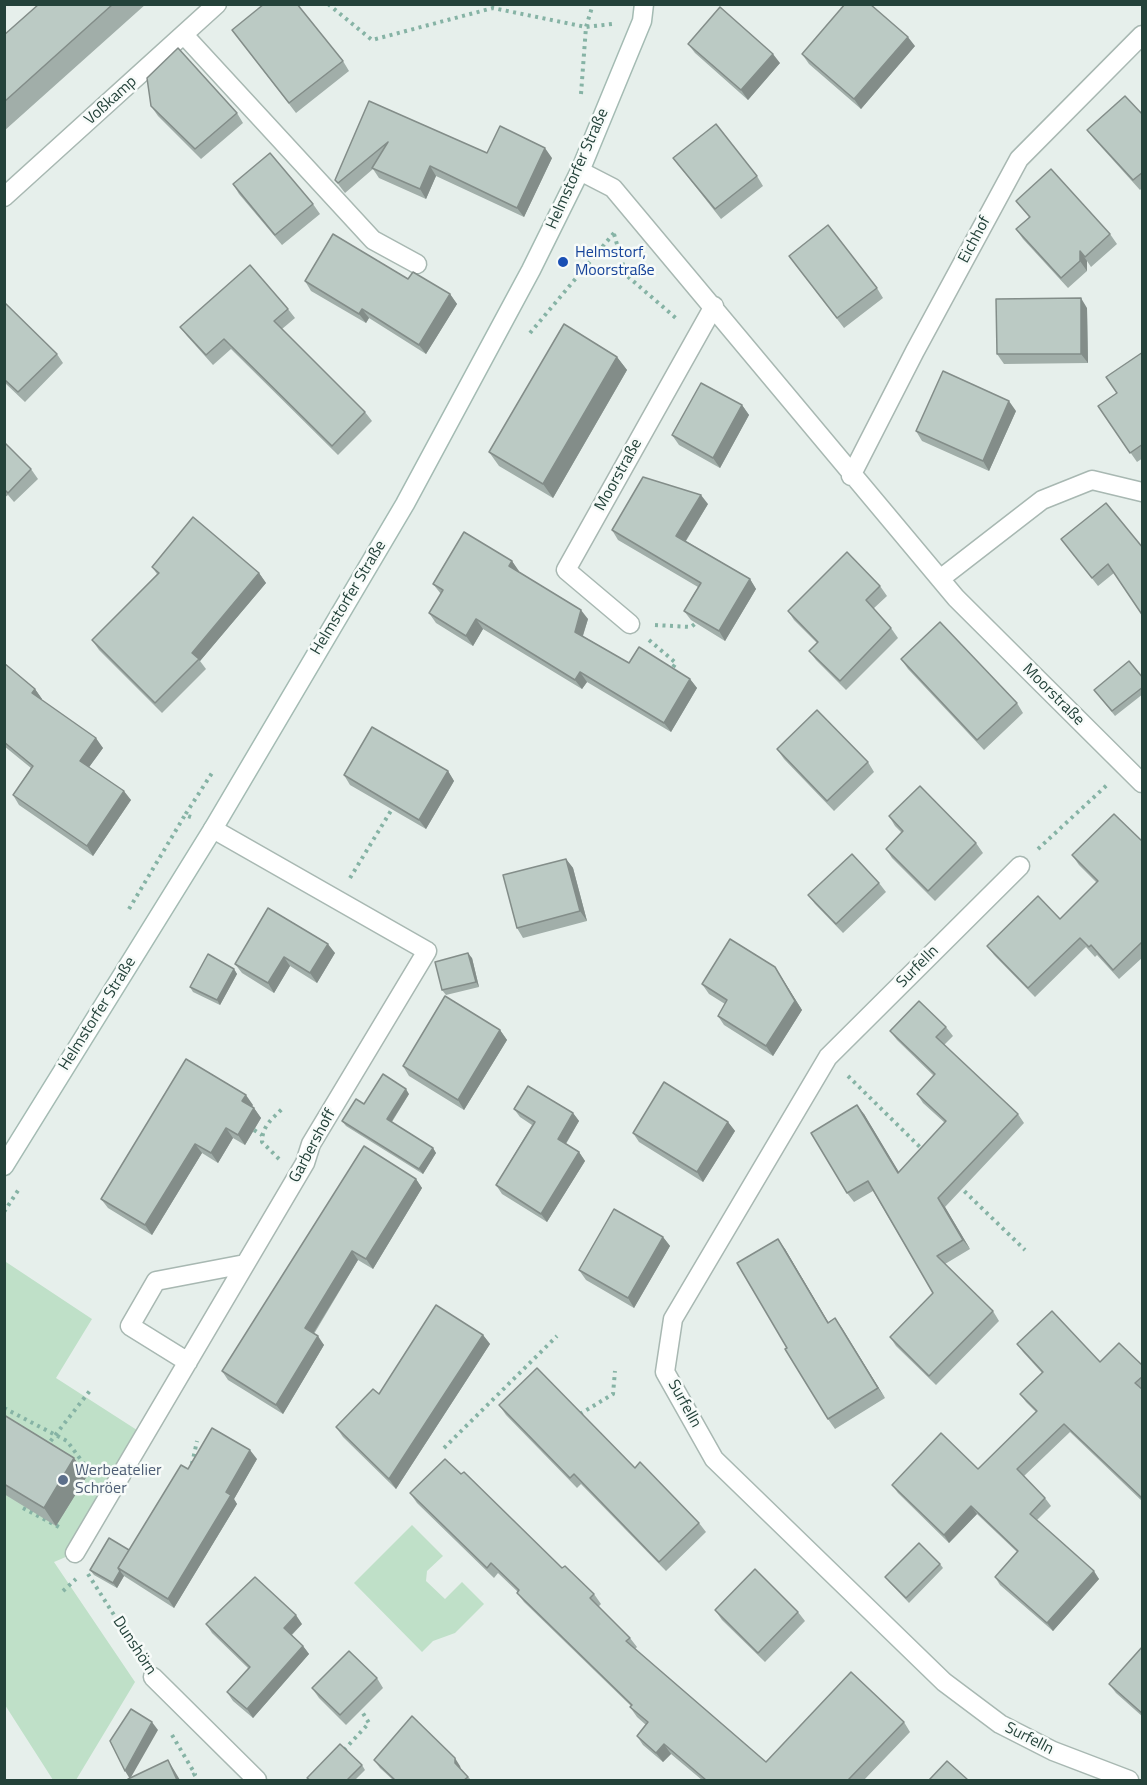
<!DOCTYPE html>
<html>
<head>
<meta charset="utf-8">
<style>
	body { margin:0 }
	#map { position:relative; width:1147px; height:1785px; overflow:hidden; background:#e6efeb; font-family:"Titillium Web",sans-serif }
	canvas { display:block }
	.frame { position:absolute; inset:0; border:6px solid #24423a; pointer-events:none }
</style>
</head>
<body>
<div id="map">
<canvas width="1147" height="1785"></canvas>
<div class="frame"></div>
</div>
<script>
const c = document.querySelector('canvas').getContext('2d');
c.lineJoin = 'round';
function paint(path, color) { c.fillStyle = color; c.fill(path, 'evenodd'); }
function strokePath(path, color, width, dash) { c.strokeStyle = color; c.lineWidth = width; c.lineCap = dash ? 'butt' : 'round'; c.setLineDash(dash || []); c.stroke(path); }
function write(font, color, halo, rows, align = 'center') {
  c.font = font + ' "Titillium Web",sans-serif'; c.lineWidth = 5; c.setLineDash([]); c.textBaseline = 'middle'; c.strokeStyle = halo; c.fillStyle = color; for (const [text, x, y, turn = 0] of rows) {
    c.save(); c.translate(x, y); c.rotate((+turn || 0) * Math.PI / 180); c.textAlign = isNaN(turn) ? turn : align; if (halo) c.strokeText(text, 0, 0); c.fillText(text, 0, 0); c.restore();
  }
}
paint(new Path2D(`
	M6 1262 92 1319 56 1378 140 1432 75 1553 54 1562 135 1682 76 1780H53L5 1705Z
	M412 1525 443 1556 427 1571 426 1581 445 1599 462 1582 484 1604 455 1633 433 1641 422 1652 354 1583Z`), '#bfe0c8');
const lane = new Path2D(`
	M184 35 373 240 417 264`);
const street = new Path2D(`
	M580 171 613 188 956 598 1142 783
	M4 197 217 4
	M851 476 915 351 1019 159 1142 35
	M940 579 1042 500 1092 480 1142 492
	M630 624 566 570 714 306
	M1020 866 828 1057 673 1319 665 1372 714 1459 944 1682 1000 1724 1053 1751 1129 1780
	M188 1362 130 1326 156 1281 245 1264
	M75 1553 305 1163 311 1144 427 951 213 829
	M153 1677 257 1780`);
const secondary = new Path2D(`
	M4 1166 213 829 405 504 531 270 580 171 642 21 644 4`);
strokePath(lane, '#a8b8b2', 21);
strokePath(street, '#a8b8b2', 21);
strokePath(secondary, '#a4bbb3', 21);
strokePath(new Path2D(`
	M328 4 372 40 493 8 586 27 612 24
	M581 94 586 27 593 4
	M614 234 626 275 677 319
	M530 333 614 233V230
	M655 625 691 627 696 623
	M649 640 676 663 671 670
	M191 817 185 815 212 773
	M1038 849 1107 785
	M350 878 392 809
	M129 909 185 815
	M848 1076 924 1151
	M254 1130 262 1135
	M279 1159 262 1142C262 1126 272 1119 283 1108
	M959 1186 1025 1250
	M4 1212 19 1189
	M4 1408 67 1441 84 1464 88 1477
	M580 1414 613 1394 615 1371
	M46 1447 92 1388
	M444 1448 557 1336
	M192 1464 197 1441
	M23 1508 59 1527
	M88 1574 140 1656
	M63 1591 76 1579
	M172 1735 195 1774 191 1776
	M344 1750 369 1723 361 1710`), '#86b3a5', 4, [3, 4.5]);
strokePath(lane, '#fff', 18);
strokePath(street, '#fff', 18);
strokePath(secondary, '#fff', 18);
paint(new Path2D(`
	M39 4H146L4 131V35Z
	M232 30 343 61 349 71 296 113Z
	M688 44 780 63 748 100 695 53Z
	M915 46 861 109 809 64 802 54Z
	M369 101 487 153 552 158 524 217 436 176 426 199 379 178 373 169 345 193 335 180Z
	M151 106 237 113 243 123 201 159 158 116Z
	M1143 115V187L1140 190 1094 139 1087 130Z
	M673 158 757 176 763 186 721 219Z
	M233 184 313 204 320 214 282 245 239 194Z
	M1016 201 1110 234 1117 244 1091 267 1087 261V271L1068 288 1023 239 1016 229 1029 217Z
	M789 256 877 288 883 298 844 328Z
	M408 279 450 294 457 304 426 354 369 318 366 323 311 291 305 281Z
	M4 302 57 354 63 363 25 402 4 382Z
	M1087 308 1088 363 1004 364 997 354Z
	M288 309 295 318 282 329 365 412 372 421 338 455 231 349 213 365 187 336 180 327Z
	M1143 352V458L1137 462 1098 406 1117 393Z
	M617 357 627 370 553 498 499 466 489 452Z
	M742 405 749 415 720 468 679 445 672 435Z
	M1016 411 989 471 922 441 916 431Z
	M4 442 31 469 38 479 14 502 8 495 4 498Z
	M1106 503 1114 573 1098 586 1061 539Z
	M708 504 686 541 750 579 756 589 725 641 691 620 684 611 698 587 618 540 612 530Z
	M512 561 518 571 588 619 583 636 629 663 690 679 697 688 671 732 587 682 582 689 483 629 473 646 436 623 429 613 441 594 433 584Z
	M152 567 259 573 266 583 200 661 206 669 162 713 99 650 92 640 157 574Z
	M880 586 887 596 873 609 891 628 898 638 846 690 816 660 809 651 817 643 794 620 788 611Z
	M901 659 1017 703 1023 713 984 750 908 669Z
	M4 663 35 689 42 699 41 700 103 748 89 767 131 800 93 856 19 805 13 795 31 768 4 746Z
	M1143 678V694L1115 716 1094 690Z
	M777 749 868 762 874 772 834 811 784 759Z
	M448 771 454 781 426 829 350 785 344 775Z
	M889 816 976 843 983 853 935 901 892 858 886 849 902 833 895 826Z
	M1143 842V957L1119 979 1097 955 1095 957 1086 947 1035 997 994 955 987 946 1060 919 1097 883 1079 865 1072 855Z
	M566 859 573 868 587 921 523 938 517 928Z
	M879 883 886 892 843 933 815 904 808 895Z
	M268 908 335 953 317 983 290 966 274 993 242 973 235 964Z
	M472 958 479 987 446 995 442 990Z
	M775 967 802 1010 773 1056 724 1025 718 1016 725 1004 709 994 702 984Z
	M234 969 237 974 220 1005 193 992 190 987Z
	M946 1027 953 1036 944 1045 1018 1114 1024 1123 945 1207 970 1249 945 1264 993 1311 999 1321 936 1385 896 1346 890 1337 933 1293 873 1191 854 1202 847 1193 864 1114 899 1173 945 1123 923 1103 917 1094 934 1076 897 1040 890 1031Z
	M500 1030 507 1040 464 1110 409 1076 403 1066Z
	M409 1094 392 1122 433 1148 436 1153 423 1174 346 1126 342 1121 364 1104Z
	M253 1105 252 1107 254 1108 261 1118 245 1145 233 1138 218 1163 202 1153 152 1235 108 1208 101 1199Z
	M514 1109 573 1113 579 1121 566 1144 579 1152 585 1161 547 1222 502 1194 496 1185 532 1125 520 1117Z
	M728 1122 735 1131 703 1182 639 1142 633 1133Z
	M416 1179 422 1188 373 1269 358 1260 314 1334 324 1345 283 1414 228 1380 222 1371Z
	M663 1237 670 1246 634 1308 586 1280 579 1270Z
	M785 1249 828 1322 835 1318 885 1398 835 1429 828 1419 787 1348Z
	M483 1335 490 1344 396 1489 343 1437 336 1427Z
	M1017 1344 1100 1362 1143 1366V1502L1070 1432 1024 1476 1045 1498 1051 1506 1037 1520 1099 1579 1053 1631 1000 1585 995 1577 1017 1552 977 1514 949 1543 898 1493 892 1485 978 1469 1036 1412 1026 1402 1020 1394 1042 1373 1023 1352Z
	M499 1405 699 1523 706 1532 666 1571 581 1484 577 1488 506 1415Z
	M4 1415 87 1476 56 1526 4 1494Z
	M257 1459 234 1499 237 1504 174 1608 124 1576 117 1588 94 1575 90 1570 129 1550 188 1469Z
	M410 1493 562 1568 594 1594 601 1604 598 1607 630 1638 637 1647 635 1649 766 1762 904 1722 910 1732 864 1780H702L671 1754 663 1762 643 1745 637 1736 646 1725 637 1717 630 1707 631 1706 524 1602 517 1593 518 1592 498 1573 494 1578 417 1503Z
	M940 1564 943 1568 909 1603 889 1582 885 1577Z
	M715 1610 798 1612 805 1621 765 1662 722 1620Z
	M206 1624H302L292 1635 303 1646 309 1654 253 1718 233 1701 227 1692 248 1668 212 1633Z
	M1143 1646V1717L1116 1693 1109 1684Z
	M377 1678 383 1688 346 1725 319 1698 312 1688Z
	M374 1760 460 1766 461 1769 471 1780H393L380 1768Z
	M362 1765 365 1770 355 1780H309L307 1778Z`), '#a1aea9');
paint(new Path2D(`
	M908 37 915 46 861 109 854 99Z
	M773 54 780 63 748 100 741 90Z
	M545 148 552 158 524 217 517 208Z
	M430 166 436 176 426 199 420 189Z
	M1080 251 1087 261V271L1080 261Z
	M450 294 457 304 426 354 419 345Z
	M1081 298 1087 308 1088 363 1081 354Z
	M362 309 369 318 366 323 359 314Z
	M617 357 627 370 553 498 543 484Z
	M1009 401 1016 411 989 471 983 461Z
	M742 405 749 415 720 468 713 458Z
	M701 495 708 504 683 545 676 536Z
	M512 561 519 571 516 575 509 566Z
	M259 573 266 583 200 661 192 653Z
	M750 579 756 589 725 641 719 631Z
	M581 610 588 619 581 641 575 632Z
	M476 619 483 629 473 646 466 636Z
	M580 672 587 682 582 689 575 680Z
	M690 679 697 688 671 732 664 723Z
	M35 689 42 699 38 703 32 693Z
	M96 738 103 748 87 770 80 761Z
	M448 771 454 781 426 829 419 820Z
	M124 791 131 800 93 856 87 846Z
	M566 859 573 868 587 921 580 911Z
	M328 944 335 953 317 983 310 973Z
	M468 953 472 958 479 987 476 982Z
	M284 957 290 966 274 993 268 983Z
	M775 967 802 1010 773 1056 766 1046Z
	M234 969 237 974 220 1005 217 1000Z
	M500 1030 507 1040 464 1110 458 1100Z
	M406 1089 409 1094 390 1124 387 1119Z
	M246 1095 253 1105 249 1111 242 1101Z
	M857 1105 864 1114 905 1182 898 1173Z
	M254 1108 261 1118 245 1145 238 1135Z
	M573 1113 579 1121 563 1148 558 1139Z
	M728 1122 735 1131 703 1182 697 1172Z
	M226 1128 233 1138 218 1163 211 1153Z
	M195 1144 202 1153 152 1235 145 1225Z
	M433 1148 436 1153 423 1174 419 1169Z
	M579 1152 585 1161 547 1222 541 1214Z
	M416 1179 422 1188 373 1269 366 1259Z
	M938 1198 945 1207 970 1249 963 1240Z
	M663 1237 670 1246 634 1308 628 1298Z
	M778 1239 785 1249 834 1332 828 1323Z
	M352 1251 358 1260 311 1337 305 1328Z
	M835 1318 842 1328 885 1398 878 1388Z
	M483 1335 490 1344 396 1489 389 1479Z
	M318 1336 324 1345 283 1414 276 1405Z
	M250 1450 257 1459 234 1499 237 1504 174 1608 168 1599 226 1492Z
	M74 1458 87 1476 56 1526 44 1508Z
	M971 1506 977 1514 949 1543 944 1535Z
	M120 1571 124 1576 117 1588 113 1583Z
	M1094 1571 1099 1579 1053 1631 1047 1623Z
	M296 1615 302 1624 290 1636 284 1628Z
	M303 1646 309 1654 253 1718 247 1709Z
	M152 1722 158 1730 130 1779 125 1771Z
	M664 1744 671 1754 663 1762 656 1753Z
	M455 1758 460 1766 461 1772 455 1763Z
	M168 1760 180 1780H177Z`), '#838d89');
const building = new Path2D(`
	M39 4H113L4 102V35Z
	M264 4H297L343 61 289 103 232 30Z
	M845 4H870L908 37 854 99 802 54Z
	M720 7 773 54 741 90 688 44Z
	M178 48 237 113 195 149 151 106 147 78Z
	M1125 96 1143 115V172L1133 180 1087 130Z
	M369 101 487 153 500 126 545 148 517 208 430 166 420 189 372 168 388 142 338 183 335 180Z
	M716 124 757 176 715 209 673 158Z
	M270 153 313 204 275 235 233 184Z
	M1051 169 1110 234 1085 257 1080 251V261L1061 278 1016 229 1030 217 1016 201Z
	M828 225 877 288 837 318 789 256Z
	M333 234 408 279 413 272 450 294 419 345 362 309 359 314 305 281Z
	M250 265 288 309 274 321 365 412 332 446 224 339 206 355 180 327Z
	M1081 298V354H997L996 299Z
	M4 302 57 354 18 392 4 379Z
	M564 324 617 357 543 484 489 452Z
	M1143 352V444L1130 453 1098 406 1117 393 1106 377Z
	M943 371 1009 401 983 461 916 431Z
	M701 383 742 405 713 458 672 435Z
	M4 442 31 469 8 493 4 489Z
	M643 477 701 495 676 536 750 579 719 631 684 611 701 583 612 530Z
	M1106 503 1143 548V616L1108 564 1092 578 1061 539Z
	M193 517 259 573 192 653 199 659 155 703 92 640 159 573 152 567Z
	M464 532 512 561 509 566 581 610 575 632 629 663 639 647 690 679 664 723 580 672 575 680 476 619 466 636 429 613 443 590 433 584Z
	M847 552 880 586 866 600 891 628 840 681 809 651 818 642 788 611Z
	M940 622 1017 703 977 740 901 659Z
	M1129 661 1143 678V687L1112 711 1094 690Z
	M4 663 35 689 32 693 96 738 80 761 124 791 87 846 13 795 33 766 4 742Z
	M817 710 868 762 827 801 777 749Z
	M372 727 448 771 419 820 344 775Z
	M920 786 976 843 928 891 886 849 903 831 889 816Z
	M1114 814 1143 842V941L1113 970 1091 945 1089 947 1080 938 1028 988 987 946 1038 896 1060 919 1098 881 1072 855Z
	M852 854 879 883 836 924 808 895Z
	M566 859 580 911 517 928 503 875Z
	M268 908 328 944 310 973 284 957 268 983 235 964Z
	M730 939 775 967 795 1001 766 1046 718 1016 727 1000 702 984Z
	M468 953 476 982 442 990 435 962Z
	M208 954 234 969 217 1000 190 987Z
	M445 996 500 1030 458 1100 403 1066Z
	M919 1001 946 1027 936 1037 1018 1114 938 1198 963 1240 937 1256 993 1311 929 1376 890 1337 933 1293 868 1181 847 1193 811 1133 857 1105 898 1173 946 1121 917 1094 935 1074 890 1031Z
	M186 1059 246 1095 242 1101 254 1108 238 1135 226 1128 211 1153 195 1144 145 1225 101 1199Z
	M383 1074 406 1089 387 1119 433 1148 419 1169 342 1121 356 1099 364 1104Z
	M664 1082 728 1122 697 1172 633 1133Z
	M528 1086 573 1113 558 1139 579 1152 541 1214 496 1185 535 1122 514 1109Z
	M364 1146 416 1179 366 1259 352 1251 305 1328 318 1336 276 1405 222 1371Z
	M614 1209 663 1237 628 1298 579 1270Z
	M778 1239 828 1323 835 1318 878 1388 828 1419 785 1349 787 1348 737 1263Z
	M436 1305 483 1335 389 1479 336 1427 373 1389 379 1394Z
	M1052 1311 1100 1362 1119 1343 1143 1366V1376L1135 1383 1143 1390V1499L1064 1424 1017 1469 1045 1498 1030 1514 1094 1571 1047 1623 995 1577 1018 1551 971 1506 944 1535 892 1485 941 1433 978 1469 1037 1411 1020 1394 1043 1372 1017 1344Z
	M537 1368 635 1468 640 1462 699 1523 659 1562 574 1474 570 1478 499 1405Z
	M4 1415 74 1458 44 1508 4 1484Z
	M212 1428 250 1450 226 1492 231 1495 168 1599 118 1568 181 1465 188 1469Z
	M445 1459 461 1474 464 1472 562 1568 565 1566 594 1594 590 1598 630 1638 626 1641 766 1762 851 1672 904 1722 848 1780H706L664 1744 656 1753 637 1736 648 1722 630 1707 632 1705 517 1593 519 1590 491 1563 487 1568 410 1493Z
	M109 1538 129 1550 118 1568 120 1571 113 1583 90 1570Z
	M919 1543 940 1564 906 1598 885 1577Z
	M755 1569 798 1612 758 1653 715 1610Z
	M255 1577 296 1615 284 1628 303 1646 247 1709 227 1692 250 1667 206 1624Z
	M1143 1646V1714L1109 1684Z
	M349 1651 377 1678 340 1715 312 1688Z
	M131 1709 152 1722 125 1771 110 1741Z
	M412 1716 455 1758V1763L468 1777 464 1780H395L374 1760Z
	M340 1744 362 1765 347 1780H310L307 1778Z
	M168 1760 177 1780H129L128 1779Z
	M947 1761 968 1780H929Z`);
paint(building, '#bbcac4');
strokePath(building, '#838d89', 1.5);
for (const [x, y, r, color] of [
	[563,262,6,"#1a4fb4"],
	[63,1480,6,"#5c6f8a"]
]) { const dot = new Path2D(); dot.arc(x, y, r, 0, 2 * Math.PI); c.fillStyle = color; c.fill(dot); strokePath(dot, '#f7fbf9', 2); }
write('16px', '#24423a', '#f7fbf9', [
	["Voßkamp",111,101,-42],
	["Helmstorfer Straße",578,169,-66],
	["Eichhof",975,240,-62],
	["Moorstraße",619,475,-61],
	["Helmstorfer Straße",349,598,-59],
	["Moorstraße",1053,695,45],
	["Surfelln",918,967,-45],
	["Helmstorfer Straße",98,1014,-58],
	["Garbershoff",313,1146,-62],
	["Surfelln",684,1404,61],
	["Dunshörn",134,1646,57],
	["Surfelln",1029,1739,27]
]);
write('16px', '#164399', '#f7fbf9', [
	["Helmstorf,",575,253],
	["Moorstraße",575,271]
], 'left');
write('16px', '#4e5e75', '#f7fbf9', [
	["Werbeatelier",75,1471],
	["Schröer",75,1489]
], 'left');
</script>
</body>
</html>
